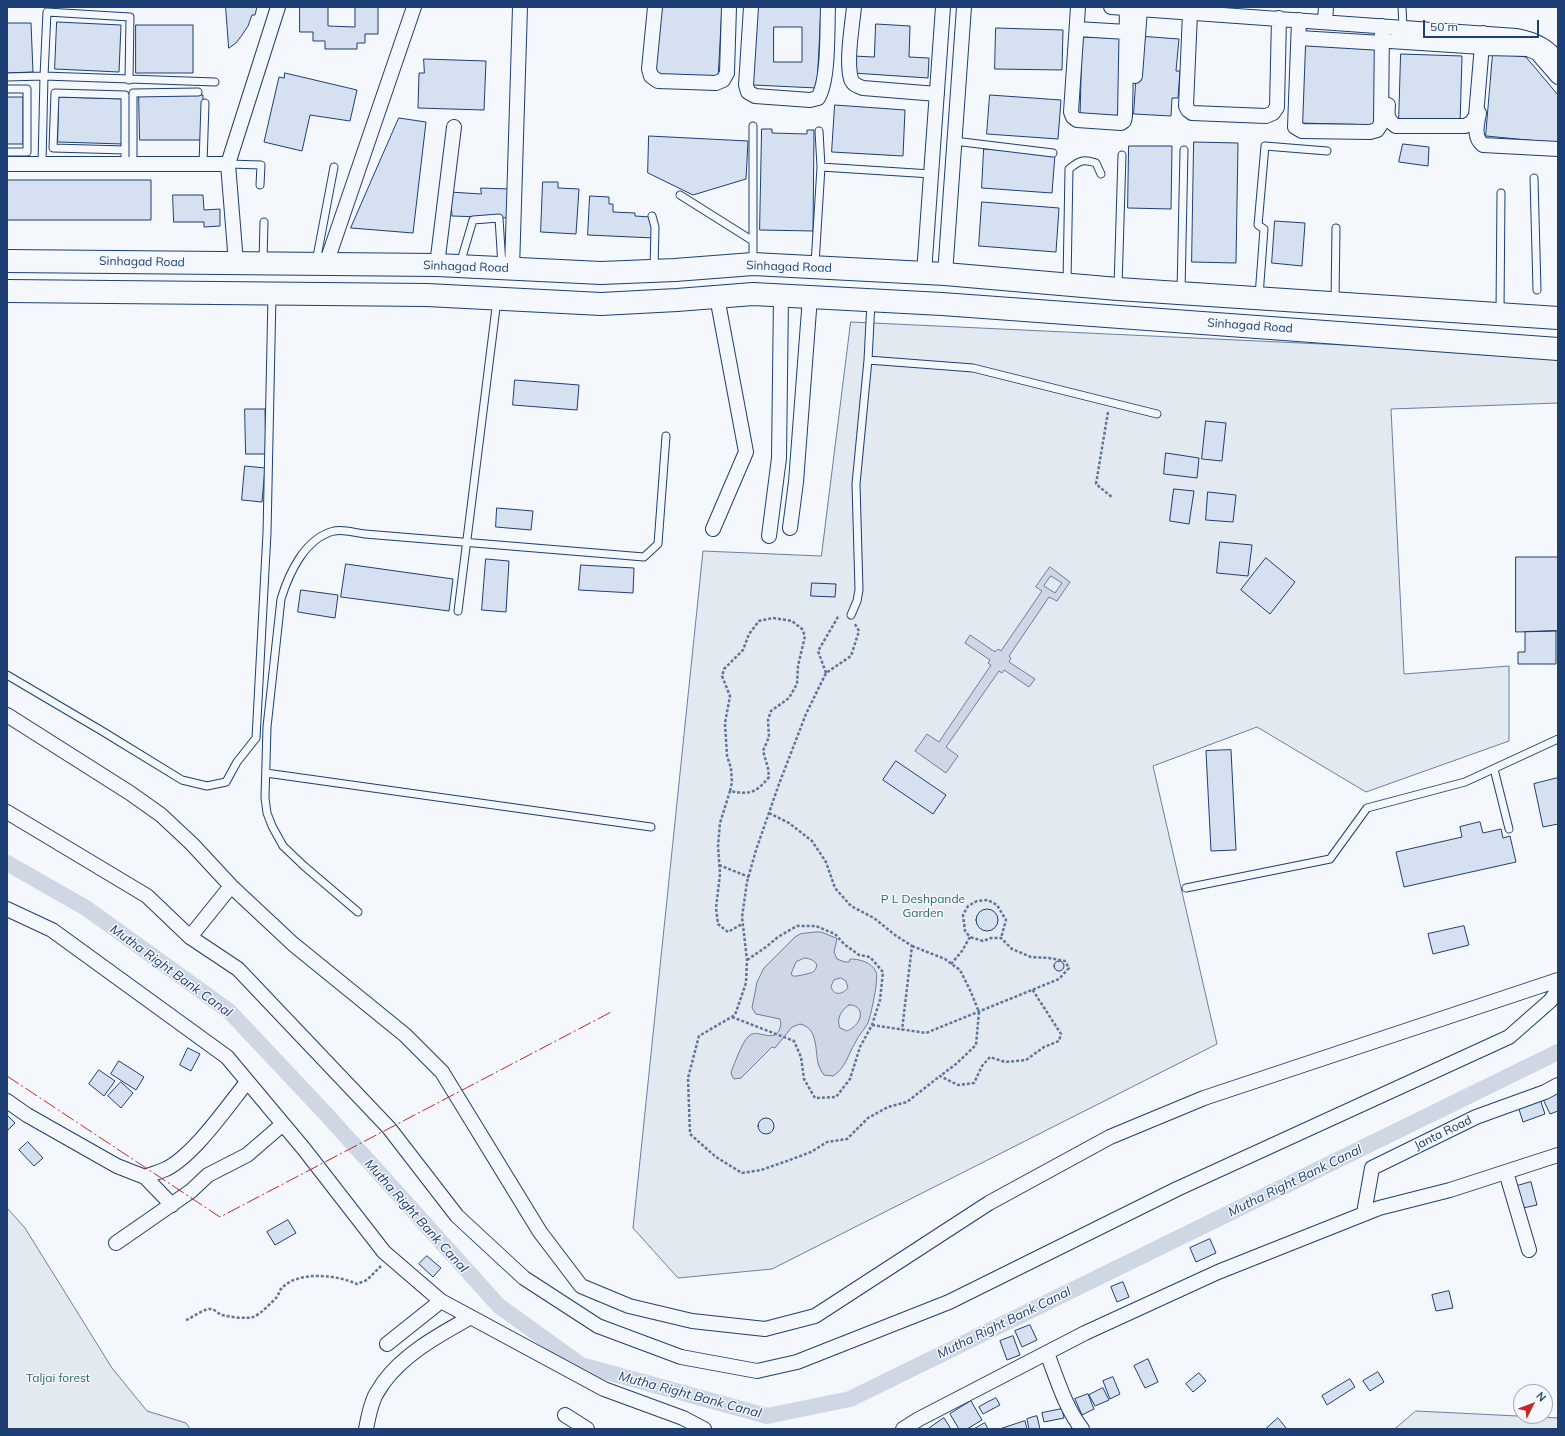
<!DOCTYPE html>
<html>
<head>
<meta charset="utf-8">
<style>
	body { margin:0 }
	#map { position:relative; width:1565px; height:1436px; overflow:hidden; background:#f4f7fb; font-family:Mulish,sans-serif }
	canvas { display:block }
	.frame { position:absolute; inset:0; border:8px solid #1d3f73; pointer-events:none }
	.north { position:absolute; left:1513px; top:1384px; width:40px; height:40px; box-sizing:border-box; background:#f4f7fb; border:1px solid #9eadc5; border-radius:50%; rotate:48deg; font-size:11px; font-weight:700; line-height:16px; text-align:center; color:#1d3f73 }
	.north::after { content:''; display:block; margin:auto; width:14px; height:18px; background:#c62828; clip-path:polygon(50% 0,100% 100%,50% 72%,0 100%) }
	.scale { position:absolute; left:1423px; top:20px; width:116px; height:18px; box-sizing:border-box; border:2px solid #1d3f73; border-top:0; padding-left:5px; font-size:12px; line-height:14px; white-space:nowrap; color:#1d3f73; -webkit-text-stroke:3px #f4f7fb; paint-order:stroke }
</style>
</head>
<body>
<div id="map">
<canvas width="1565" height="1436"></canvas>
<div class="frame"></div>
<div class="north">N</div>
<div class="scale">50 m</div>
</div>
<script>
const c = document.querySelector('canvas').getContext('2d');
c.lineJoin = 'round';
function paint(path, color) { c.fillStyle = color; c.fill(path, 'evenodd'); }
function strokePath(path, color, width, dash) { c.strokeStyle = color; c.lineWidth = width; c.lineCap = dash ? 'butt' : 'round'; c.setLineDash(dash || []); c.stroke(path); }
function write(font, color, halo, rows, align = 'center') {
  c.font = font + ' Mulish,sans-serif'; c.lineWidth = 3; c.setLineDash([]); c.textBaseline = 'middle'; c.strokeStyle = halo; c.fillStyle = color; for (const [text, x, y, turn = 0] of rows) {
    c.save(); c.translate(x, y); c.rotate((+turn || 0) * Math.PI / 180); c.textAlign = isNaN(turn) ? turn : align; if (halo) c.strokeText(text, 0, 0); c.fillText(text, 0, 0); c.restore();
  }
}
const green = new Path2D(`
	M851 322 1558 355V403L1391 409 1404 674 1509 666V741L1366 792 1257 727 1153 766 1217 1044 772 1269 678 1278 633 1228 703 551 821 556Z
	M7 1208 25 1228 112 1368 147 1411 186 1423 190 1429H7Z
	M1416 1411 1558 1418V1429H1395Z`);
paint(green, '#e3e9f0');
strokePath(green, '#687fa3', 1);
const water = new Path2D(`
	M1050 567 1070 582 1057 601 1049 597 1009 656 1011 658 1009 662 1035 679 1029 687 1004 670 1002 673 999 671 946 747 958 756 946 773 915 751 927 734 939 742 991 665 988 663 990 660 965 643 970 635 995 652 998 649 1001 651 1042 591 1036 587ZM1051 576 1062 583 1055 593 1044 586Z
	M815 932H821L836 938 837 939 834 952 837 959 845 962H849L850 959C859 959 872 962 876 972 879 978 871 1015 868 1023 864 1030 858 1036 855 1043 848 1055 845 1069 833 1076L824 1075C821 1071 819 1067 818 1063 815 1049 818 1028 800 1024L792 1027 775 1048 772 1047 741 1078 734 1079 732 1076 731 1072C735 1063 742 1041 750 1035 758 1029 775 1044 780 1028 781 1025 781 1023 780 1019L756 1014 752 1008 757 982 764 968 795 937 800 934ZM805 958C811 959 814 960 817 965 816 968 816 970 813 972 811 973 796 977 793 976L791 974 796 962ZM841 978 846 981 848 988C842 995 833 996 831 986L834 980ZM849 1005C858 1004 863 1012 859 1020 857 1025 852 1029 847 1031L840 1028C836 1019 841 1010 849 1005Z`);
paint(water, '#cfd7e4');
strokePath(water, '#687fa3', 1);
strokePath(new Path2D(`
	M7 863 86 908 229 1011 326 1114 499 1306 581 1365 767 1416 850 1399 1558 1052`), '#cfd7e4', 16);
const building = new Path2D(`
	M226 7H257L255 15H252L248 26 242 35 236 43 229 48Z
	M300 7H328V26L355 27V7H378V34H365V43H357V49H325V41H313V32H300Z
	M659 7H722L718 79 656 75Z
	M757 7H821L817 88 753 85ZM774 27H802V62H774Z
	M57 22 121 25 119 72 55 69Z
	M7 23H31L33 72 7 73Z
	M876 24 910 26 909 57 929 58 928 78 853 73V56L874 57Z
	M136 25H193V73H136Z
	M996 28 1063 30 1062 70 995 69Z
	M1123 33 1120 118 1080 117 1082 37 1113 38Z
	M1139 36 1179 39 1176 71H1180L1178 98H1172L1171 116 1134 114Z
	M1299 44 1381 47 1380 125 1298 123Z
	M1493 53 1526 57 1558 95V143L1486 136Z
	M1401 54 1462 56 1460 125 1399 122Z
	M424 59 486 61 484 110 418 108 419 73H424Z
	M285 73 357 90 350 121 310 115 302 151 264 142 279 77 284 78Z
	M139 95H203V140H140Z
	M990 95 1061 100 1058 139 987 134Z
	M7 97H23V144H7Z
	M59 97 124 99 123 144 58 142Z
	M835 105 905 110 903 156 832 152Z
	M399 118 426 122 413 233 351 228Z
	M762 129H772V133L807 134V130H814L813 231 760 230Z
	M649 136 748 141 746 179 693 195 648 173Z
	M1194 142 1238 143 1236 263 1192 262Z
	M1403 144 1429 147 1428 166 1399 162Z
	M1129 146H1172L1171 209 1128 208Z
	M984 149 1055 154 1052 193 982 188Z
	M7 180H151V220H7Z
	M543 182H558V188L579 189 576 234 541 232Z
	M481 188 510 189V218L452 216 450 192 481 194Z
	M173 195H203L204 210 220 209V226L204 227V222H174Z
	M590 196 609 197V204H613V212L635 213V216L651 217V227L654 228V238L588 235Z
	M982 202 1059 208 1056 252 979 246Z
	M1275 221 1305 223 1302 266 1272 263Z
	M515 380 579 385 577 410 513 405Z
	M245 409H265L266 454H246Z
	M1206 421 1226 423 1222 461 1202 459Z
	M1166 453 1199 458 1197 478 1164 474Z
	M245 466 265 468 262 502 242 500Z
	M1174 489 1194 491 1189 524 1170 521Z
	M1208 492 1236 495 1233 522 1206 520Z
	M497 508 533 511 531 530 496 527Z
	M1220 542 1252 545 1248 576 1217 573Z
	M1516 557H1558V631L1516 632Z
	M1266 558 1295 582 1270 614 1241 590Z
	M486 559 509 561 506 612 482 610Z
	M346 564 453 579 449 611 341 597Z
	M581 565 634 568 633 593 579 590Z
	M812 583 836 584 835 597 811 596Z
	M301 590 338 595 335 618 298 612Z
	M1556 631V664H1518V652H1525V632Z
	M1231 750 1236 850 1211 851 1206 751Z
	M896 761 946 795 933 814 883 780Z
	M1558 778V824L1543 827 1534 784Z
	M1480 822 1483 833 1501 829 1503 838 1510 836 1516 862 1404 887 1396 852 1462 837 1460 827Z
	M976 920a11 11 0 1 1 22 0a11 11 0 1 1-22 0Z
	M1464 926 1469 945 1433 954 1428 934Z
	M1054 966a5 5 0 1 1 10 0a5 5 0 1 1-10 0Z
	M188 1048 200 1054 191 1071 180 1065Z
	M119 1061 144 1077 136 1090 111 1074Z
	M99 1070 115 1081 104 1096 89 1084Z
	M121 1082 133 1093 121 1108 108 1096Z
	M1558 1090V1111L1550 1114 1542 1097Z
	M1540 1099 1545 1114 1523 1122 1518 1106Z
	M7 1115 15 1123 8 1130H7Z
	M758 1126a8 8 0 1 1 16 0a8 8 0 1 1-16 0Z
	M28 1142 43 1158 34 1166 19 1150Z
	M1531 1182 1537 1205 1523 1208 1517 1186Z
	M288 1220 296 1233 275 1245 267 1232Z
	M1210 1239 1216 1253 1196 1262 1190 1248Z
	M427 1256 441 1268 433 1277 419 1264Z
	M1123 1282 1129 1297 1117 1302 1111 1287Z
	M1449 1291 1453 1308 1436 1311 1432 1295Z
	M1030 1325 1037 1340 1022 1347 1015 1331Z
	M1013 1336 1020 1355 1007 1360 1000 1341Z
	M1148 1359 1158 1382 1145 1388 1134 1366Z
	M1378 1372 1384 1382 1370 1391 1363 1381Z
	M1199 1373 1206 1381 1193 1392 1186 1384Z
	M1113 1377 1120 1394 1110 1399 1103 1381Z
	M1350 1379 1355 1387 1327 1405 1322 1396Z
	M1103 1388 1109 1400 1095 1406 1089 1395Z
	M1088 1394 1094 1409 1082 1415 1075 1399Z
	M996 1398 1000 1405 983 1414 979 1407Z
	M971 1401 982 1420 967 1429H959L950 1414Z
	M1062 1409 1064 1418 1044 1422 1042 1413Z
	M1037 1416 1040 1429H1029L1027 1419Z
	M944 1418 951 1429H928Z
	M1278 1418 1287 1429H1266Z
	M1025 1421 1027 1429H1000Z
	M985 1423 988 1429H974Z`);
paint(building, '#d5e0f0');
strokePath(building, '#1d3f73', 1);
const service = new Path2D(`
	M1402 7 1403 28
	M7 77 44 76 42 164
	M129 80 130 17 47 12 44 76 215 82
	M7 89H27V152H7
	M954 141 1053 153
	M125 164V95L55 93 53 148 125 150
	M133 164V93L198 92
	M203 164 205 103
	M228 164 261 165 260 185
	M821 167 931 174
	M1534 178 1537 290
	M680 195 753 241
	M652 216 655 227 654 269
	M263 261 264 222
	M316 262 334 167
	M753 262V126
	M460 264 473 220 499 218 502 266
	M815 264 821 167 819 131
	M1067 282 1069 169C1080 160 1083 159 1096 163L1101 174
	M1118 287 1122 155
	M1181 291 1184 150
	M1259 296 1264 229 1258 225 1265 146 1327 151
	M1335 301 1336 228
	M871 302 868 360 973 368 1157 414
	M1500 312 1501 193
	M458 611 497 300
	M851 615 857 601 859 590 856 484 868 360
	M7 675 102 731 182 780 207 786 226 782 237 762 256 738 267 533 272 295
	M1494 769 1509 829
	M266 773 651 827
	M1186 888 1330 859 1367 808 1465 782 1558 739
	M358 912 304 866 283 846 272 826 267 813 265 798 267 727 281 599C289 573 305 538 334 531 344 529 355 533 365 534L644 557 658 544 666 436`);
const minor = new Path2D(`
	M655 7 649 69 651 76 658 81 716 83 723 80 727 73 729 7
	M751 7 746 85 748 92 755 96 810 100 818 98C829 80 827 30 828 7
	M854 7C852 27 846 61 851 79 853 85 858 86 863 88L937 94
	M1078 7 1071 112 1073 117 1077 120 1121 123 1124 121 1125 116 1127 8
	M1111 7 1516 36C1533 39 1548 45 1558 60
	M1190 13 1186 106 1188 110 1192 113 1266 116 1273 113 1277 107 1279 18
	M1299 20 1295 127 1302 131 1370 132 1377 130 1381 124 1382 26
	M1325 22 1326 7
	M1077 29 1127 32
	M1299 38 1382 43
	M1390 41 1482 47
	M1486 48 1528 49 1537 53 1558 77
	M1135 76 1140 9
	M1388 105C1387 115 1387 120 1396 126H1465L1471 123 1476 116 1483 33
	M1479 113C1477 125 1473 137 1483 145L1558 149
	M7 164H228
	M236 263 228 164 278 7
	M326 264 414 7
	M437 265 454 127
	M512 269 520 7
	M924 273 943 7
	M945 274 964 7
	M790 528 796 482 810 297
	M713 529 746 452 717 297
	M769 536 779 458 781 296
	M7 715 130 793 161 815 192 844 231 886 293 944 405 1035 442 1072 540 1232 581 1286 629 1306 692 1321 765 1329 815 1316 989 1203 1110 1137 1204 1098 1558 980
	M7 812 147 896 190 937 238 969 389 1128 457 1216 524 1278 598 1326 681 1357 757 1371 797 1362 949 1302 1177 1189 1509 1037 1550 1001 1558 990
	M7 909 52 930 227 1057 304 1149 384 1252 441 1301 604 1389 683 1418 704 1429
	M190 937 231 886
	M7 1101 27 1115 117 1166 145 1177C152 1174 159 1172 166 1169 194 1155 227 1107 247 1082
	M1506 1172 1529 1250
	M145 1177 172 1205
	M1364 1213 1372 1168 1476 1117 1545 1092 1558 1085
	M116 1243 191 1191 208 1175 247 1155 283 1124
	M387 1344 441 1301
	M1047 1353C1057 1379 1065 1407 1082 1429
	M565 1415 587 1429
	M366 1429C368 1418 370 1407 375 1396 377 1392 380 1388 383 1383 405 1353 439 1335 471 1317
	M903 1429 919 1419 1085 1333 1218 1272 1379 1208 1450 1190 1558 1155`);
const primary = new Path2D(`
	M7 261 437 265 601 273 675 270 753 264 945 274 1118 289 1558 318
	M7 291 427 295 601 304 677 300 753 294 942 304 1558 349`);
strokePath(service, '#1d3f73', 9);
strokePath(minor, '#1d3f73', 16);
strokePath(primary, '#1d3f73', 24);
strokePath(new Path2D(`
	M1108 412 1096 484 1113 498
	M855 624 859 631 851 656 826 673 806 714 779 784 756 850 747 882 742 917 747 960 746 983 735 1015 699 1036 688 1078 690 1134 716 1157 742 1173 761 1170 787 1161 811 1152 827 1142 847 1139 868 1118 888 1107 907 1102 940 1076
	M826 673 818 651 838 617 840 616
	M730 791 732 782 731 768 727 756 725 723 730 696 722 676 724 669 743 650 749 634 759 621 773 618 792 621 802 629 805 636 798 666 797 684 789 698 771 711 768 720 769 737 763 751 768 768 769 777C756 793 750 795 730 791L720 823 718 846 720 874 716 908 718 924 728 932 742 924
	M769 813 789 823 812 841 826 862 835 888 851 906 874 918 895 935 912 946 902 1030
	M719 865 749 877
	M912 946 945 959 960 970 970 990 979 1012 976 1045 956 1064 940 1076 958 1085 974 1083 982 1066 990 1057 1005 1062 1026 1060 1044 1047 1059 1041 1061 1034 1032 989
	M951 964 962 951 970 937 965 931 963 915 968 906 977 901 988 900 997 905 1006 920 1001 938
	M732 1017 794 1041 801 1057 804 1079 815 1098 836 1097 850 1079 860 1047 872 1025 880 1000 883 972 870 957 859 955 844 944 835 934 816 926H797L778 937 766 947 747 960
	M872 1025 926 1033 1059 979 1069 968 1065 961 1049 958 1031 957 1012 949 1001 938H991L983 941 970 937
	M186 1320C193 1317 202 1310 209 1309 214 1308 218 1314 222 1315 229 1317 247 1319 253 1317 261 1314 271 1303 277 1297 279 1294 279 1291 281 1289 297 1270 338 1275 357 1284L367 1280 381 1266`), '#5e769c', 2.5, [3, 2]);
strokePath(service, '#f4f7fb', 7);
strokePath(minor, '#f4f7fb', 14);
strokePath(primary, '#f4f7fb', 22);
strokePath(new Path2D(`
	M7 1076 220 1217 613 1011`), '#c62828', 1, [14, 3, 2, 3]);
write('12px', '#1d3f73', '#f4f7fb', [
	["Sinhagad Road",142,262,1],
	["Sinhagad Road",466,267,2],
	["Sinhagad Road",789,267,2],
	["Sinhagad Road",1250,326,4],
	["Janta Road",1443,1133,-26]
]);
write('12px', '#2c6c60', '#f4f7fb', [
	["P L Deshpande",923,899],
	["Garden",923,913],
	["Taljai forest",58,1378]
]);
write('italic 13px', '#1d3f73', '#f4f7fb', [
	["Mutha Right Bank Canal",171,971,36],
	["Mutha Right Bank Canal",1295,1181,-26],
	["Mutha Right Bank Canal",416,1216,48],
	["Mutha Right Bank Canal",1004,1323,-26],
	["Mutha Right Bank Canal",690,1395,15]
]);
</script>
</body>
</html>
